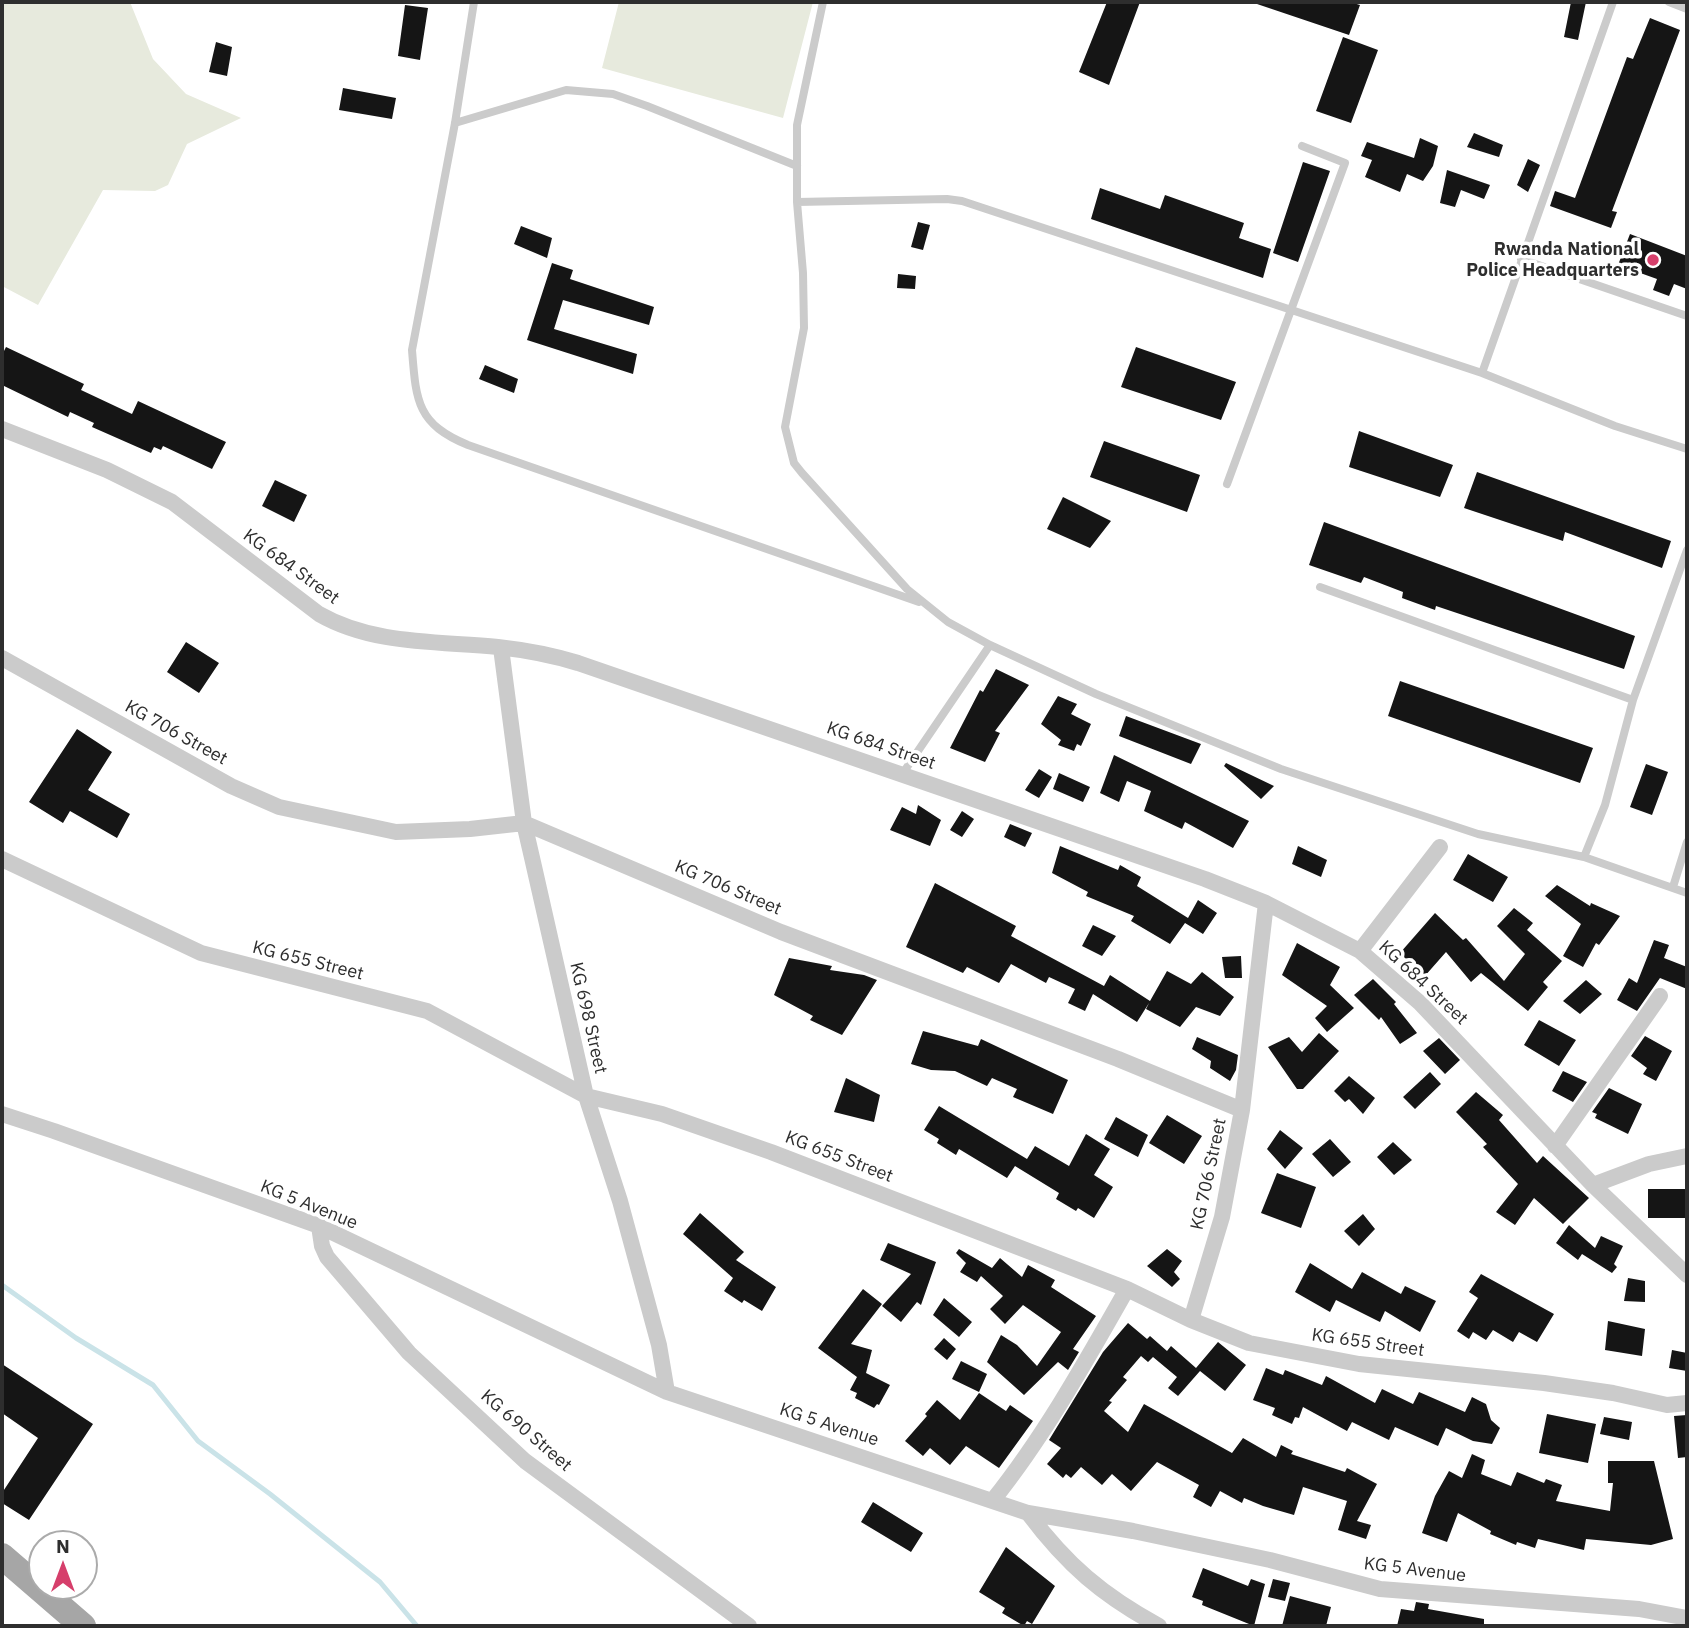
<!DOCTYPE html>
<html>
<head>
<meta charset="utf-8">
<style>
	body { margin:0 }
	#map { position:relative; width:1689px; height:1628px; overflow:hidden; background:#fff; font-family:"IBM Plex Sans",sans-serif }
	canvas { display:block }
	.frame { position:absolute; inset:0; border:4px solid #2e2e2e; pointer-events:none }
	.north { position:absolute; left:28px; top:1530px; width:70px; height:70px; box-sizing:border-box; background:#fff; border:2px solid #ababab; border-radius:50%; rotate:0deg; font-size:19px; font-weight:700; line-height:28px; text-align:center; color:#2e2e2e }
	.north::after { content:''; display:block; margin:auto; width:24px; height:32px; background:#d63f6b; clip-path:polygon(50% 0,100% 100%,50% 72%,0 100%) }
</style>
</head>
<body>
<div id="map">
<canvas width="1689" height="1628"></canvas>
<div class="frame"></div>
<div class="north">N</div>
</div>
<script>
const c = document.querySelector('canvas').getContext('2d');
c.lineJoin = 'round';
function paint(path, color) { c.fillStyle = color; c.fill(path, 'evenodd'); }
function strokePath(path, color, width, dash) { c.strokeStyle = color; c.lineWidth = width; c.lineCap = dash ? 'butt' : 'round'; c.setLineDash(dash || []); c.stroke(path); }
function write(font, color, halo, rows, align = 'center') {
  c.font = font + ' "IBM Plex Sans",sans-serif'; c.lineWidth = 7; c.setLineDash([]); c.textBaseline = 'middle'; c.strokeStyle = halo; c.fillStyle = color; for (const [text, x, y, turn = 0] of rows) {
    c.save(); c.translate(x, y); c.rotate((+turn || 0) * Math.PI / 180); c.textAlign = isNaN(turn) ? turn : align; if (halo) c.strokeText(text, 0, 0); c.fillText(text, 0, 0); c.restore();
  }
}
paint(new Path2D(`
	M2 2H130L153 59 186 94 241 118 187 144 168 185 155 191 103 190 38 305 2 286Z
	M619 2H813L783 118 602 68Z`), '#e7eadd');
strokePath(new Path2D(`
	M2 1285 76 1338 153 1385 198 1441 270 1494 380 1582 417 1626`), '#cae3e8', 5);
paint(new Path2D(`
	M1107 2H1140L1109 85 1079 72Z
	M1258 2H1350L1360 5 1349 35 1257 4Z
	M1571 2H1586L1578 40 1564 37Z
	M405 5 428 8 420 60 398 56Z
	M1650 18 1680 30 1612 211 1617 212 1611 228 1550 206 1555 191 1575 198 1627 57 1633 59Z
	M1343 37 1378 50 1351 123 1316 111Z
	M216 42 232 47 227 76 209 72Z
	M343 88 396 98 392 119 339 110Z
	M1474 133 1503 145 1499 157 1467 147Z
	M1420 138 1438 146 1433 166 1423 181 1407 174 1400 192 1365 177 1372 160 1361 156 1367 142 1414 158Z
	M1528 159 1540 165 1528 192 1517 185Z
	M1303 162 1330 171 1298 262 1273 253Z
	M1447 170 1490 185 1484 199 1461 190 1455 207 1440 203Z
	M1100 188 1160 209 1165 195 1244 223 1239 238 1271 249 1263 278 1091 219Z
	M918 222 930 225 923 250 911 247Z
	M521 226 552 238 547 258 514 244Z
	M1630 234 1687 256V289L1674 284 1669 296 1653 290 1657 279 1618 265Z
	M552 263 573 270 570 279 654 307 649 325 563 300 554 329 637 354 633 374 527 340Z
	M898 274 916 276 915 289 897 288Z
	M6 347 84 384 81 390 132 414 138 401 226 442 212 469 163 446 161 450 154 447 151 453 92 427 94 423 70 412 68 417 2 385V355Z
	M1136 347 1236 382 1221 420 1121 387Z
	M485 365 518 379 514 393 479 379Z
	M1359 431 1453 465 1440 497 1349 467Z
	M1104 441 1200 475 1187 512 1090 477Z
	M1477 472 1671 541 1662 568 1565 532 1563 541 1464 508Z
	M275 480 307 495 294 522 262 506Z
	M1063 497 1111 521 1090 548 1047 529Z
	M1324 522 1635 636 1624 669 1436 606 1435 610 1402 598 1403 592 1364 577 1361 583 1309 565Z
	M186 642 219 663 199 693 167 672Z
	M996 669 1029 685 995 731 1000 733 985 762 950 748 980 690 983 692Z
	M1400 681 1593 748 1580 783 1388 716Z
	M1058 696 1077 704 1071 714 1091 724 1081 746 1077 744 1074 751 1058 745 1061 740 1041 724Z
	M1126 716 1201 744 1191 764 1119 736Z
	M77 729 112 752 88 790 130 814 117 838 70 811 63 823 29 802Z
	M1114 755 1249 821 1233 848 1185 822 1182 829 1144 811 1151 791 1127 781 1119 802 1100 793Z
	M1226 763 1274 786 1261 799 1224 766Z
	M1646 764 1668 772 1652 815 1630 807Z
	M1039 769 1052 777 1039 798 1025 790Z
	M1059 773 1090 787 1083 802 1053 789Z
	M918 805 941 820 930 846 890 830 902 807 916 814Z
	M962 811 974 819 962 837 950 830Z
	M1010 824 1032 833 1025 847 1004 837Z
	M1060 846 1118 870 1120 865 1141 877 1137 886 1188 918 1198 900 1217 913 1203 934 1185 923 1170 944 1131 921 1134 916 1086 896 1088 892 1052 873Z
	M1298 846 1327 860 1321 877 1292 864Z
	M1468 854 1508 877 1493 902 1453 880Z
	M935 883 1016 926 1011 936 1104 986 1110 975 1150 1001 1167 971 1191 984 1202 972 1234 997 1220 1016 1196 1007 1180 1027 1146 1009 1149 1003 1137 1022 1093 994 1085 1011 1068 1003 1075 989 1049 977 1046 983 1011 964 999 983 967 967 963 973 906 947Z
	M1557 885 1590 906 1591 903 1620 916 1599 945 1596 943 1583 967 1563 956 1581 924 1545 896Z
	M1514 908 1533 923 1527 930 1562 961 1543 982 1548 987 1528 1011 1481 973 1471 982 1446 952 1424 977 1400 953 1435 913 1463 940 1466 938 1504 981 1525 954 1497 926Z
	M1093 925 1116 936 1102 956 1082 946Z
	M1654 940 1669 945 1664 958 1687 967V989L1660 978 1637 1011 1617 1000 1629 978 1637 983Z
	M1297 943 1340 967 1330 985 1354 1008 1327 1032 1315 1018 1327 1006 1282 975Z
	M1241 956 1242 978H1225L1222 957Z
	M789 958 832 966 830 970 864 975 877 980 842 1035 810 1020 813 1016 774 995Z
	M1373 979 1396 1002 1394 1004 1417 1033 1400 1044 1381 1017 1379 1020 1354 995Z
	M1586 980 1602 994 1580 1014 1563 1001Z
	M1539 1020 1576 1040 1559 1066 1524 1045Z
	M923 1031 978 1046 981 1039 1068 1080 1053 1114 1013 1097 1017 1089 992 1078 987 1086 955 1071 931 1070 911 1064Z
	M1319 1033 1339 1051 1303 1089H1297L1268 1047 1289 1037 1302 1052Z
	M1645 1036 1672 1051 1656 1081 1643 1074 1647 1068 1631 1056Z
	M1197 1037 1238 1055 1236 1070 1230 1081 1210 1068 1211 1061 1192 1049Z
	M1439 1038 1460 1060 1445 1074 1423 1051Z
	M1563 1071 1587 1082 1573 1102 1552 1091Z
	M1430 1072 1441 1084 1415 1109 1403 1097Z
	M1349 1076 1375 1098 1363 1114 1349 1099 1345 1102 1334 1091Z
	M846 1078 880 1095 874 1122 834 1112Z
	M1609 1088 1642 1104 1628 1134 1595 1118 1597 1114 1592 1112Z
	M1476 1092 1503 1115 1499 1120 1537 1163 1543 1156 1589 1198 1563 1224 1534 1198 1515 1225 1496 1212 1518 1184 1483 1147 1487 1144 1456 1112Z
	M939 1106 1027 1159 1035 1146 1069 1166 1086 1134 1110 1149 1094 1175 1113 1187 1094 1218 1078 1208 1076 1211 1056 1199 1059 1193 1015 1166 1007 1178 959 1149 956 1155 937 1143 939 1139 924 1130Z
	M1167 1115 1202 1136 1184 1164 1149 1143Z
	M1116 1117 1148 1135 1138 1157 1104 1139Z
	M1280 1130 1303 1148 1285 1169 1267 1149Z
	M1330 1139 1351 1162 1333 1177 1312 1154Z
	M1393 1142 1412 1160 1394 1175 1377 1157Z
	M1277 1173 1316 1187 1301 1228 1261 1213Z
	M1648 1189H1687V1218H1648Z
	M700 1213 744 1252 736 1260 776 1287 762 1311 744 1300 742 1303 724 1291 733 1278 683 1234Z
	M1363 1214 1375 1229 1359 1246 1344 1231Z
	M1569 1225 1595 1248 1601 1236 1623 1246 1614 1264 1617 1267 1612 1273 1582 1254 1578 1260 1556 1243Z
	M888 1243 936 1262 921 1305 917 1302 901 1322 882 1306 911 1274 880 1260Z
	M959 1249 992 1268 1000 1258 1022 1277 1028 1265 1055 1280 1051 1287 1096 1316 1073 1349 1079 1352 1068 1370 1058 1362 1024 1395 987 1362 1001 1335 1017 1345 1037 1366 1061 1332 1023 1305 1005 1324 990 1309 1003 1296 981 1276 977 1282 960 1272 966 1263 956 1253Z
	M1167 1249 1182 1261 1174 1272 1180 1279 1172 1287 1147 1266Z
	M1310 1263 1352 1289 1362 1272 1401 1294 1405 1286 1436 1301 1420 1332 1385 1311 1380 1322 1336 1300 1330 1312 1295 1292Z
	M1481 1274 1554 1314 1537 1342 1519 1332 1513 1342 1493 1330 1486 1340 1473 1332 1469 1339 1457 1331 1478 1298 1469 1292Z
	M1628 1278 1645 1281V1302L1624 1301Z
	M863 1289 882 1304 851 1344 872 1350 866 1373 890 1385 879 1405 877 1404 874 1408 855 1398 857 1393 850 1390 857 1377 818 1348Z
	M944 1298 972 1322 959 1337 933 1315Z
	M1608 1321 1645 1329 1642 1356 1605 1350Z
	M1128 1323 1147 1339 1150 1336 1167 1351 1171 1346 1196 1368 1218 1342 1246 1365 1225 1391 1200 1371 1178 1396 1168 1388 1177 1377 1153 1357 1148 1362 1141 1356 1123 1377 1127 1380 1109 1401 1112 1402 1104 1411 1128 1432 1144 1404 1232 1453 1243 1438 1276 1457 1281 1445 1293 1451 1291 1454 1345 1472 1347 1468 1377 1484 1357 1521 1371 1525 1366 1539 1338 1530 1347 1501 1303 1487 1294 1515 1263 1506 1244 1498 1242 1503 1220 1491 1211 1507 1193 1497 1199 1485 1157 1462 1131 1491 1112 1474 1102 1485 1081 1467 1071 1478 1066 1474 1063 1478 1047 1464 1061 1448 1049 1440 1103 1352Z
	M944 1338 956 1349 947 1360 934 1349Z
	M1672 1350 1687 1353V1371L1669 1368Z
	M961 1361 987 1374 979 1392 952 1379Z
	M2 1364 93 1424 29 1520 2 1503V1493L38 1438 2 1413Z
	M1266 1368 1283 1375 1285 1370 1322 1385 1326 1376 1375 1403 1382 1389 1413 1404 1419 1392 1465 1412 1472 1397 1486 1404 1491 1420 1500 1428 1492 1444 1473 1441 1446 1428 1438 1446 1395 1427 1389 1440 1352 1422 1347 1431 1303 1407 1299 1418 1295 1417 1292 1424 1272 1415 1275 1408 1253 1400Z
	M979 1393 1006 1411 1010 1405 1033 1421 999 1468 966 1446 950 1465 930 1448 923 1456 905 1441 927 1416 925 1414 937 1400 960 1420Z
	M1547 1414 1596 1424 1588 1463 1539 1453Z
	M1687 1415V1457L1678 1458 1674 1416Z
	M1604 1417 1632 1422 1629 1440 1600 1434Z
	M1472 1454 1485 1460 1481 1474 1511 1486 1517 1472 1544 1483 1546 1479 1562 1485 1556 1501 1610 1511 1613 1483H1608V1461H1654L1673 1539 1651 1545 1586 1539 1584 1550 1538 1539 1535 1548 1517 1542 1516 1545 1490 1534 1491 1531 1458 1513 1447 1542 1422 1533 1435 1496 1449 1471 1462 1478Z
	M873 1502 923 1533 911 1552 861 1522Z
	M1006 1547 1055 1586 1032 1624 1027 1621 1024 1626 1002 1613 1005 1608 979 1592Z
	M1203 1568 1248 1586 1251 1579 1265 1584 1254 1626 1202 1605 1203 1601 1192 1597Z
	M1273 1579 1290 1583 1285 1601 1268 1597Z
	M1290 1596 1331 1607 1326 1626H1282Z
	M1416 1602 1429 1604 1428 1609 1484 1619V1626H1397L1401 1609 1414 1611Z`), '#151515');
strokePath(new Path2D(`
	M474 2 455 123 412 350C416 401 417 424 468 445L919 602
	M823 2 797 125V202L803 273 804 328 785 427 794 463 802 473 907 589 948 622 990 645 1096 694 1281 769 1478 834 1584 857 1687 893
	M1669 2 1687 9
	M455 123 566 90 613 94 647 106 797 166
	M797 202 947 199 962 201 1482 373 1615 426 1687 449
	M1521 259 1687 316
	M1482 373 1613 2
	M1227 484 1345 163 1302 146
	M1320 587 1633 700
	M903 773 990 645
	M1584 857 1605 805 1633 700 1687 550
	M1673 887 1687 842`), '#cbcbcb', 8);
strokePath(new Path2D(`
	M2 429 107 470 172 502 319 614C373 645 437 641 498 647 525 650 552 655 578 663L1205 879 1266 903 1360 951 1420 1003 1593 1185 1649 1164 1687 1156
	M501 648 524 823 533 862 586 1096 620 1201 659 1345 667 1392
	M2 658 231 786 279 807 396 832 470 829 524 823 781 932 1118 1059 1242 1110 1222 1217 1191 1320
	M2 859 201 953 427 1011 586 1096 662 1114 771 1152 1127 1289 1191 1320 1249 1343 1359 1364 1544 1383 1613 1393 1667 1405 1687 1403
	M1360 951 1440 847
	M1242 1110 1266 903
	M2 1114 54 1131 319 1226 667 1392 1028 1513 1133 1531 1270 1560 1380 1589 1639 1609 1687 1618
	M1555 1146 1660 996
	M1593 1185 1687 1275
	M319 1226 322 1246 327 1257 409 1353 525 1461 749 1626
	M993 1500C1045 1435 1086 1361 1127 1289
	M1028 1513C1067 1565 1102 1595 1159 1626`), '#cbcbcb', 16);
strokePath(new Path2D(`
	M2 1556 83 1626`), '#a6a6a6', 26);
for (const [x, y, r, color] of [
	[1653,260,7,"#d63f6b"]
]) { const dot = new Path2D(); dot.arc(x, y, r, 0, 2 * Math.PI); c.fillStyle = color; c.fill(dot); strokePath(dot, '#fff', 2.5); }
write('bold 18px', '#2e2e2e', '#fff', [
	["Rwanda National",1639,250],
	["Police Headquarters",1639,271]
], 'right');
write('18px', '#2e2e2e', '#fff', [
	["KG 684 Street",291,567,36],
	["KG 706 Street",176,733,29],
	["KG 684 Street",881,746,19],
	["KG 706 Street",728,888,23],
	["KG 655 Street",308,961,14],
	["KG 684 Street",1423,983,43],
	["KG 698 Street",588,1018,77],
	["KG 655 Street",839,1157,21],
	["KG 706 Street",1209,1174,-78],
	["KG 5 Avenue",309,1205,22],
	["KG 655 Street",1368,1343,8],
	["KG 5 Avenue",829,1425,18],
	["KG 690 Street",526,1431,41],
	["KG 5 Avenue",1415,1570,7]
]);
</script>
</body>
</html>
